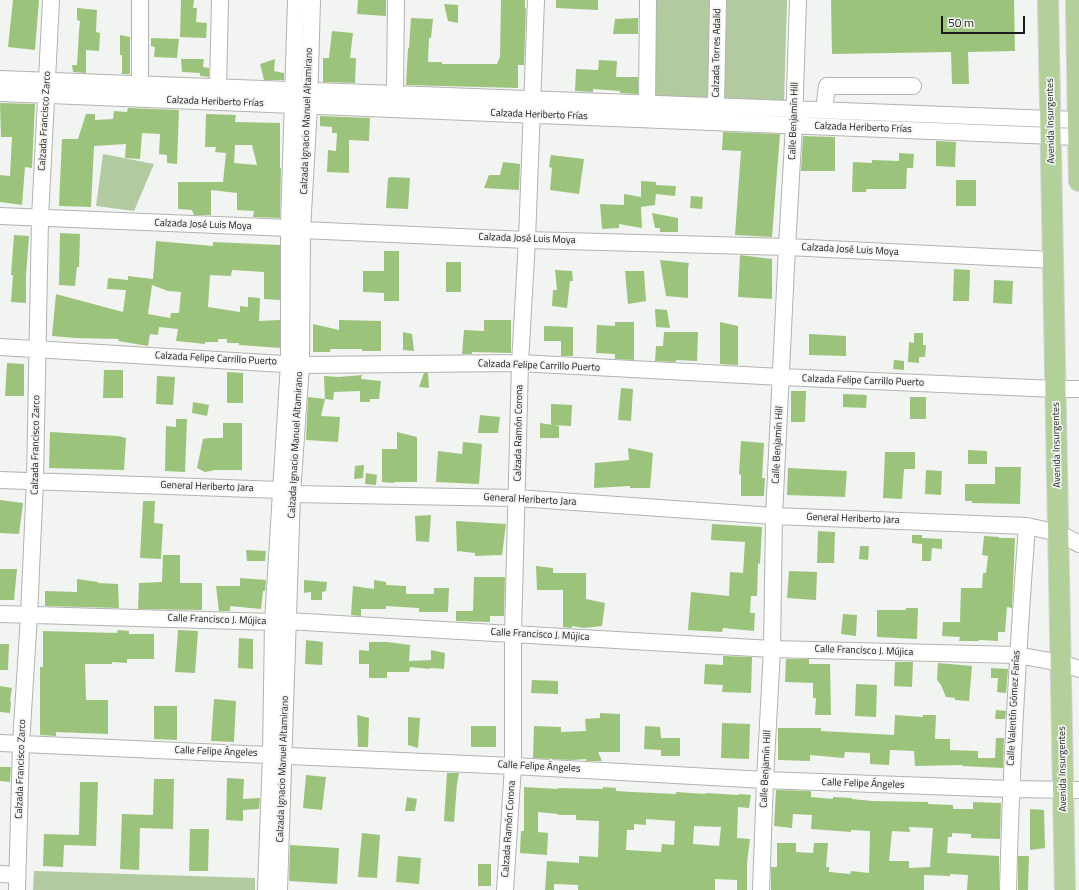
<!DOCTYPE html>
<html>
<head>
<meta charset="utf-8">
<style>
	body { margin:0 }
	#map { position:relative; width:1079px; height:890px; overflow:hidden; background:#f2f4f1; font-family:"Titillium Web",sans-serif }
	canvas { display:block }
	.scale { position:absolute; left:941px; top:16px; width:84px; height:18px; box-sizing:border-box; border:2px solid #1a1b1a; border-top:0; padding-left:5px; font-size:12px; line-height:14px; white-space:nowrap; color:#1a1b1a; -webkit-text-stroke:3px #f2f4f1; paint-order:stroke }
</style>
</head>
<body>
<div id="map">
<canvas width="1079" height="890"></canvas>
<div class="scale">50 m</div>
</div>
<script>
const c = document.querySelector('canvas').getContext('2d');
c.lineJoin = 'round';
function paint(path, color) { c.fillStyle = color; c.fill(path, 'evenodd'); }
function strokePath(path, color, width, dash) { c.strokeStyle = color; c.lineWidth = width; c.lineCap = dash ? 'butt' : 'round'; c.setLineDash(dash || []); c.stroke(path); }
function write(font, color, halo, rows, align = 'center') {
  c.font = font + ' "Titillium Web",sans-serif'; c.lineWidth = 3.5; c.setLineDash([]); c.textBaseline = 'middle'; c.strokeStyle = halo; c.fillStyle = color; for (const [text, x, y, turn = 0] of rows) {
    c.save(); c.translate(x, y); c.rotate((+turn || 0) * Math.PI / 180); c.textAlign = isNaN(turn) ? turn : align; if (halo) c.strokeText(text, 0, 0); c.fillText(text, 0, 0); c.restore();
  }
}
paint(new Path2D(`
	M656 0H721L714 103 654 101Z
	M727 0H787L784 103 724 102Z
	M103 154 154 164 134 211 96 206Z
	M34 871 255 878V890H33Z`), '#b1ca9f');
paint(new Path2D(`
	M13 0H39L35 50 8 47Z
	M181 0H194L193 8H197L196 22 207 23 206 38 180 37Z
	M358 0H386V16L357 14Z
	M501 0H525V8H526L524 65H518V88L406 85 408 48H409L411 18 433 19 431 38H429L428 62H442V64H497L500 57Z
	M556 0H598V10L556 8Z
	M831 0H1014L1015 51 968 52 969 84H952L951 52 832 54Z
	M444 4 458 5V23L448 21Z
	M77 8 97 10 96 32 100 33 99 51 86 50V73L73 72 72 65H77L79 31 80 21 77 20Z
	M638 18V34H613L615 19Z
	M332 31 353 33 350 58H356L355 83 323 82V58H329Z
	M120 35 130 37V74H122V55H120Z
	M151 38 179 39 177 58 154 57 155 47 151 46Z
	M181 59H204L203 67 209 68V77L200 76V73L182 72Z
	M275 59 274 71 284 73V80H264L260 64Z
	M599 60 617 61 616 77H638V94L620 93V91L593 89V92L575 91 576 69 598 70Z
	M0 103 35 104 32 168 25 167 22 205 0 202V175L10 176 12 137H1Z
	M128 108 179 110 177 164 167 163V155L159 154 160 134 142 133 140 159 125 158 126 144 94 146 91 207 59 206 62 139H78L86 114H95V120L113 119 114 111 127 112Z
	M206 114 236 115 235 122 280 123V168H281L280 218 253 217 254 211 237 210V193L211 190V215H194L192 210 178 209V182H223L226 153 215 152 216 147H205ZM235 145H252L257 165 234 163Z
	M320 116 370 118 369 141 349 140V173L327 172 328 150 336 151 337 133H332V127L320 126Z
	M723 132 780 134 772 237 735 235 741 151 722 150Z
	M803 136 835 137V171H801Z
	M936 141 956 142 955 167 936 166Z
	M899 153 914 154 913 168H907L906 189H866V192H852L853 162 872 163V160L899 161Z
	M551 155 584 159 579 194 550 190 552 168 549 167Z
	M503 162 520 164 519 190 484 188 489 175H500Z
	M392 177 410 178 408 209 386 208 388 178Z
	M956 180H976V206H956Z
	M641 181 656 182V185L676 186 675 196 656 194 655 205 641 207 642 228 619 224V228L602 229 600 204 624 205V194L641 197Z
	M691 196 703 197 702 209 690 208Z
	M652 213 678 218V232H660V228H655Z
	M60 233 80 234 79 267H77L75 286 59 285Z
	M14 235 29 236 26 276V303L11 302 13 275H11Z
	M156 241 213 246V242L280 245V300L264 299V272L232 270 231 276 210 275 208 307 240 312V306L248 307V297L260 298 259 321 280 320V348L239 345V343H227V339H218V342H205V344L176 341 178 329 159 327 158 335 150 334 148 346 118 341 119 339 75 338 52 336 56 294 123 312 126 290 107 289 108 278 128 280V276L153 279ZM152 285 168 291 181 292 179 313H171L170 318 148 314Z
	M384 251H399V301H384V293L363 292V271H384Z
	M740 255 772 259V299L738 297Z
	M660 260 689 263 688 268V298L666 296Z
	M446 262H461V292H446Z
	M954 269 970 270 969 301H953Z
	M555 270 572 271 573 281H570L567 308 552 306 553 290H557Z
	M625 271H644L646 301 628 304Z
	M994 280 1013 281 1012 304 993 303Z
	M655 309 667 310 670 328 656 327Z
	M339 320 381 321V351H362V349H330V352H313V324L339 330Z
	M484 320H511V353L472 352V354H462L464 330 484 331Z
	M615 322H634V360L615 359V354L596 353 597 325 615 326Z
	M720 322 738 326V365L720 364Z
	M544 326 573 327V356H561V341H544Z
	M403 332 412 334 414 351 403 350Z
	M664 332H698L697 361 676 360V362L655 361 656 346H663Z
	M914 333H923V345H926L925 357H919V363L908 362 909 342 914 343Z
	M809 334 846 336V356L809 355Z
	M894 360 904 361V370L893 369Z
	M7 363 24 364V396H5Z
	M104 370H123V398H103Z
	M227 372 243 373V403H227Z
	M424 373H428L429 388 419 387Z
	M362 375 361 379 381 381 379 399H370V402H360V391L334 392 333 400 325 399 324 376 339 377Z
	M157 376 175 377 173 405 156 404Z
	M621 388 633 389 631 421 618 420Z
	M791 391H806L805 422H791Z
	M843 394 867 395 866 408 843 407Z
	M308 397 325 399 321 416 340 417 338 442 306 440Z
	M910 397H926V419H910Z
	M193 402 209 405 207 416 192 413Z
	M551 404 572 405 571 426 551 425Z
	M480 415 500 417 498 433H478Z
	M176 419H187L185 472 165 471 166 426 176 427Z
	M223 423H242V470H215L205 472 197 468 203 439 209 438H223Z
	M540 423 559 426V438H540Z
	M50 432 118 436 126 438 124 470 49 468Z
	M397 432 417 437V482H394V483L382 482V449H397Z
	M741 441 764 443 762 478H765L764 496H741V475L739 474Z
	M463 442 482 444 479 484 436 482 438 451 462 454Z
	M628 448 653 453 650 488H630V486L594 488 595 463 629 460Z
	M968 450 987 451V464H968Z
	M885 452H915V469H904L902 499 883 498Z
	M364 465 363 478 354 479 355 466Z
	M995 467H1021L1020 504 972 503V501H965V484H995Z
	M788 468 847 471 845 497 787 495Z
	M926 470 942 471 941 495 925 494Z
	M366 473 377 475 376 485 365 484Z
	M0 500 23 503 19 534 0 533Z
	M143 501H155L154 523 163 524 161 559 140 558Z
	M431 515 429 542 416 541 415 516Z
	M456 521 506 524 502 555 475 556V553L457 551Z
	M712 524 762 527 760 564 758 563 757 596H751L750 613H755L754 631 723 628 722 632 688 630 691 592 729 596 730 572 743 573 745 542 711 540Z
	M818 531 835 532 834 563H817Z
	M912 535H922V538L942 539V549L932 548 931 561H922V544L912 543Z
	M984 536 999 537V538H1015L1012 608 1007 607 1005 632H998V641L979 640V641H959L960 637 942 636 943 622H960L961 588H982L983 573H986L988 556 982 555Z
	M860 546H869L868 560 859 559Z
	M246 550 266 551 265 561H247Z
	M163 555H180V583H202V610L138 609 139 583 162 582Z
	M536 566 553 568V573H586V599L605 603 602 626 584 628 572 626V628L563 627V590H537Z
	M0 569H17L14 600H0Z
	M789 571 817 572 816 600 787 598Z
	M474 577H505L504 616H490V622L456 621V611H473Z
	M240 578 266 580 265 591H263L261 609 230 606V611H219L216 586H240Z
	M77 579 98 582V583L118 584 119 608 45 606V591L77 592Z
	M304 580 327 582 326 591 322 592V600H311V592L304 593Z
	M374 580 386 582V585L406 586V594H434V588H449L448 612H419V608L386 606V609H361V616L351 615 353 586 374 589Z
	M906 608H918L917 639 877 637V610H906Z
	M843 614 857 615 856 636 841 634Z
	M118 630 129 631V634H154V659H127V663L112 662V664H85L86 700H108V734L56 732V736L40 735V667H43V631L117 633Z
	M178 630 198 631 195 673 175 672Z
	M239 638 253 639V669L238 668Z
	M306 640 323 642 322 665 305 664Z
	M369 642H387L410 645 409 661 431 660V650L445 653 444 669 430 668V669L410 667 409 672H387V678H369V664H359V650L369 651Z
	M0 644H9L8 670H0Z
	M723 656 752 657 751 693 722 692 723 685 704 684 705 664 723 665Z
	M786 659H809V664H830L831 715H815L816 698H813V683L785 682Z
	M895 662H913L912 687 894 686Z
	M938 663 972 666 969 701 955 700V698L946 697 941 685 937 680Z
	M991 668 1008 669 1006 693 997 692 998 678H991Z
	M532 680 558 681V694L531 693Z
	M856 684 877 685 876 717 855 716Z
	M0 686 12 688 10 701H11L10 713 0 712Z
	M214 699 236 701 234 742 211 741Z
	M154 706H177V740L154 739Z
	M996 710 1006 711 1005 719H995Z
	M600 713 620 714V752H598L602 761H586V759L571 760 533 758 534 726 561 727V732L586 731 585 719 600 718Z
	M357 715 369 718 368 747H358Z
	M895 715 923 717V715H936L935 739H950V750L978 751V758H995L996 738H1004L1003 768 962 766V765L915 766 914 751 890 750 889 765 870 764V753L845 752 844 758 810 755V761L778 760V728H821V731L894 735Z
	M408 717 420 718 418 748 408 745Z
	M722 723 750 724 749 759 721 758Z
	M471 726H496V747H471Z
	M645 726 660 727 661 738H680V756H661V750L644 749Z
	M0 767H11L10 782 0 781Z
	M447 773H459L457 784 454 822 444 821Z
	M306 775 326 777 322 810 303 808Z
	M227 778 244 779 243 799 260 798 259 809 243 810V821L226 820Z
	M154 779H174L173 829 140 828 139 870 120 869 122 814 153 815Z
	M80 782H98L96 846 64 845 63 867 43 866 44 834 79 835Z
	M524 787 558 789V788L603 789V787L616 788V791L632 792 676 794V792L706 794V793L739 795V794L751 795 749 808 738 807 737 838 750 839 747 863V890H737V880L715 879V890H578V885L554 884V890H545L547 861 579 863V856L598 857 599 821 576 820V815H558V814L538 812V832L548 833 547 855 520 853 521 831H524ZM646 819 675 821 674 845 662 844 661 852 626 850 627 830H634V824L646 825ZM694 826 721 827 719 846 693 844Z
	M776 790 811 791V797L833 799V797L852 798V799L872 801 928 802V804L953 805V809H973V802L1001 803 1000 839 971 838V834L952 833V837H948L947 853 999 856V890H967L968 875 950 874V876L924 875V890H771V867H777V843H796V852L813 853 814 843H828L826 867H829V872L850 874 851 871 869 873 870 831 851 830V832L811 829 812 815 793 814 792 828 774 826ZM909 827 933 828 930 867 909 868V861H889L892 831 910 832Z
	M407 797 417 799 415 811H405Z
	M1030 809 1044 810 1045 848 1030 850Z
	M190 829H209L208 871H189Z
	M362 833 380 835 377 878 358 877Z
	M290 845 339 848 337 884 289 881Z
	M398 856 421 858 419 884 396 882Z
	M1018 856H1029L1028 890H1018Z
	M478 864H491V886H478Z`), '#9cc37c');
const minor = new Path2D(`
	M0 79 1078 120
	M140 85V0
	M218 88 220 0
	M0 93 1078 137
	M395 94 396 0
	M647 104 648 0
	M716 106 718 0
	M824 110 827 86H913
	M0 216 289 228 302 230 527 240 787 247 1053 260
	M0 347 301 365 520 363 781 377 1056 389H1079
	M0 480 280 490 292 494 517 498 774 516 1027 526 1059 533 1079 544
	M0 614 273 622 287 621 772 649 1017 655 1061 663 1079 669
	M0 743 513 766 765 780 1010 789 1079 790
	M0 874 17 875
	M17 890 21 744 29 615 35 481 40 218 51 0
	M266 890 271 755 273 622 289 363V228L296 0
	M279 890 292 494 301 365 302 230 309 106 312 0
	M505 890 513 766V633L520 363 527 240 536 0
	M761 890 765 780 772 649 774 516 787 247 794 125 798 0
	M1008 890C1011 768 1018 647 1027 526`);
const major = new Path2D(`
	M1048 0 1065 890
	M1076 0 1079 181`);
strokePath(minor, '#b2b3b0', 18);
strokePath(major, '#d1d1d1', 22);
strokePath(minor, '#fff', 16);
strokePath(major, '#b3cf9a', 20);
write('10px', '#1a1b1a', '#f2f4f1', [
	["Calzada Torres Adalid",717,53,-89],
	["Calzada Heriberto Frías",215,102,2],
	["Calzada Heriberto Frías",539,115,2],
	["Calzada Francisco Zarco",45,121,-87],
	["Calzada Ignacio Manuel Altamirano",307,121,-88],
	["Calle Benjamín Hill",794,121,-88],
	["Avenida Insurgentes",1051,121,-91],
	["Calzada Heriberto Frías",863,128,2],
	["Calzada José Luis Moya",203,225,2],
	["Calzada José Luis Moya",527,239,2],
	["Calzada José Luis Moya",850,250,3],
	["Calzada Felipe Carrillo Puerto",216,359,3],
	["Calzada Felipe Carrillo Puerto",539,366,2],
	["Calzada Felipe Carrillo Puerto",863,381,2],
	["Calzada Ramón Corona",519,433,-89],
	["Calzada Francisco Zarco",36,445,-89],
	["Calzada Ignacio Manuel Altamirano",296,445,-87],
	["Calle Benjamín Hill",778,445,-87],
	["Avenida Insurgentes",1057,445,-91],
	["General Heriberto Jara",207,487,2],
	["General Heriberto Jara",530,500,3],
	["General Heriberto Jara",853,519,2],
	["Calle Francisco J. Mújica",217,620,2],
	["Calle Francisco J. Mújica",540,635,3],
	["Calle Francisco J. Mújica",864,651,2],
	["Calle Valentín Gómez Farías",1014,708,-87],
	["Calle Felipe Ángeles",216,752,2],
	["Calle Felipe Ángeles",539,767,3],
	["Calzada Francisco Zarco",21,769,-88],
	["Calzada Ignacio Manuel Altamirano",283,769,-88],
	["Calle Benjamín Hill",766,769,-87],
	["Avenida Insurgentes",1063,769,-91],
	["Calle Felipe Ángeles",863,784,2],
	["Calzada Ramón Corona",509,829,-86]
]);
</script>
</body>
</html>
